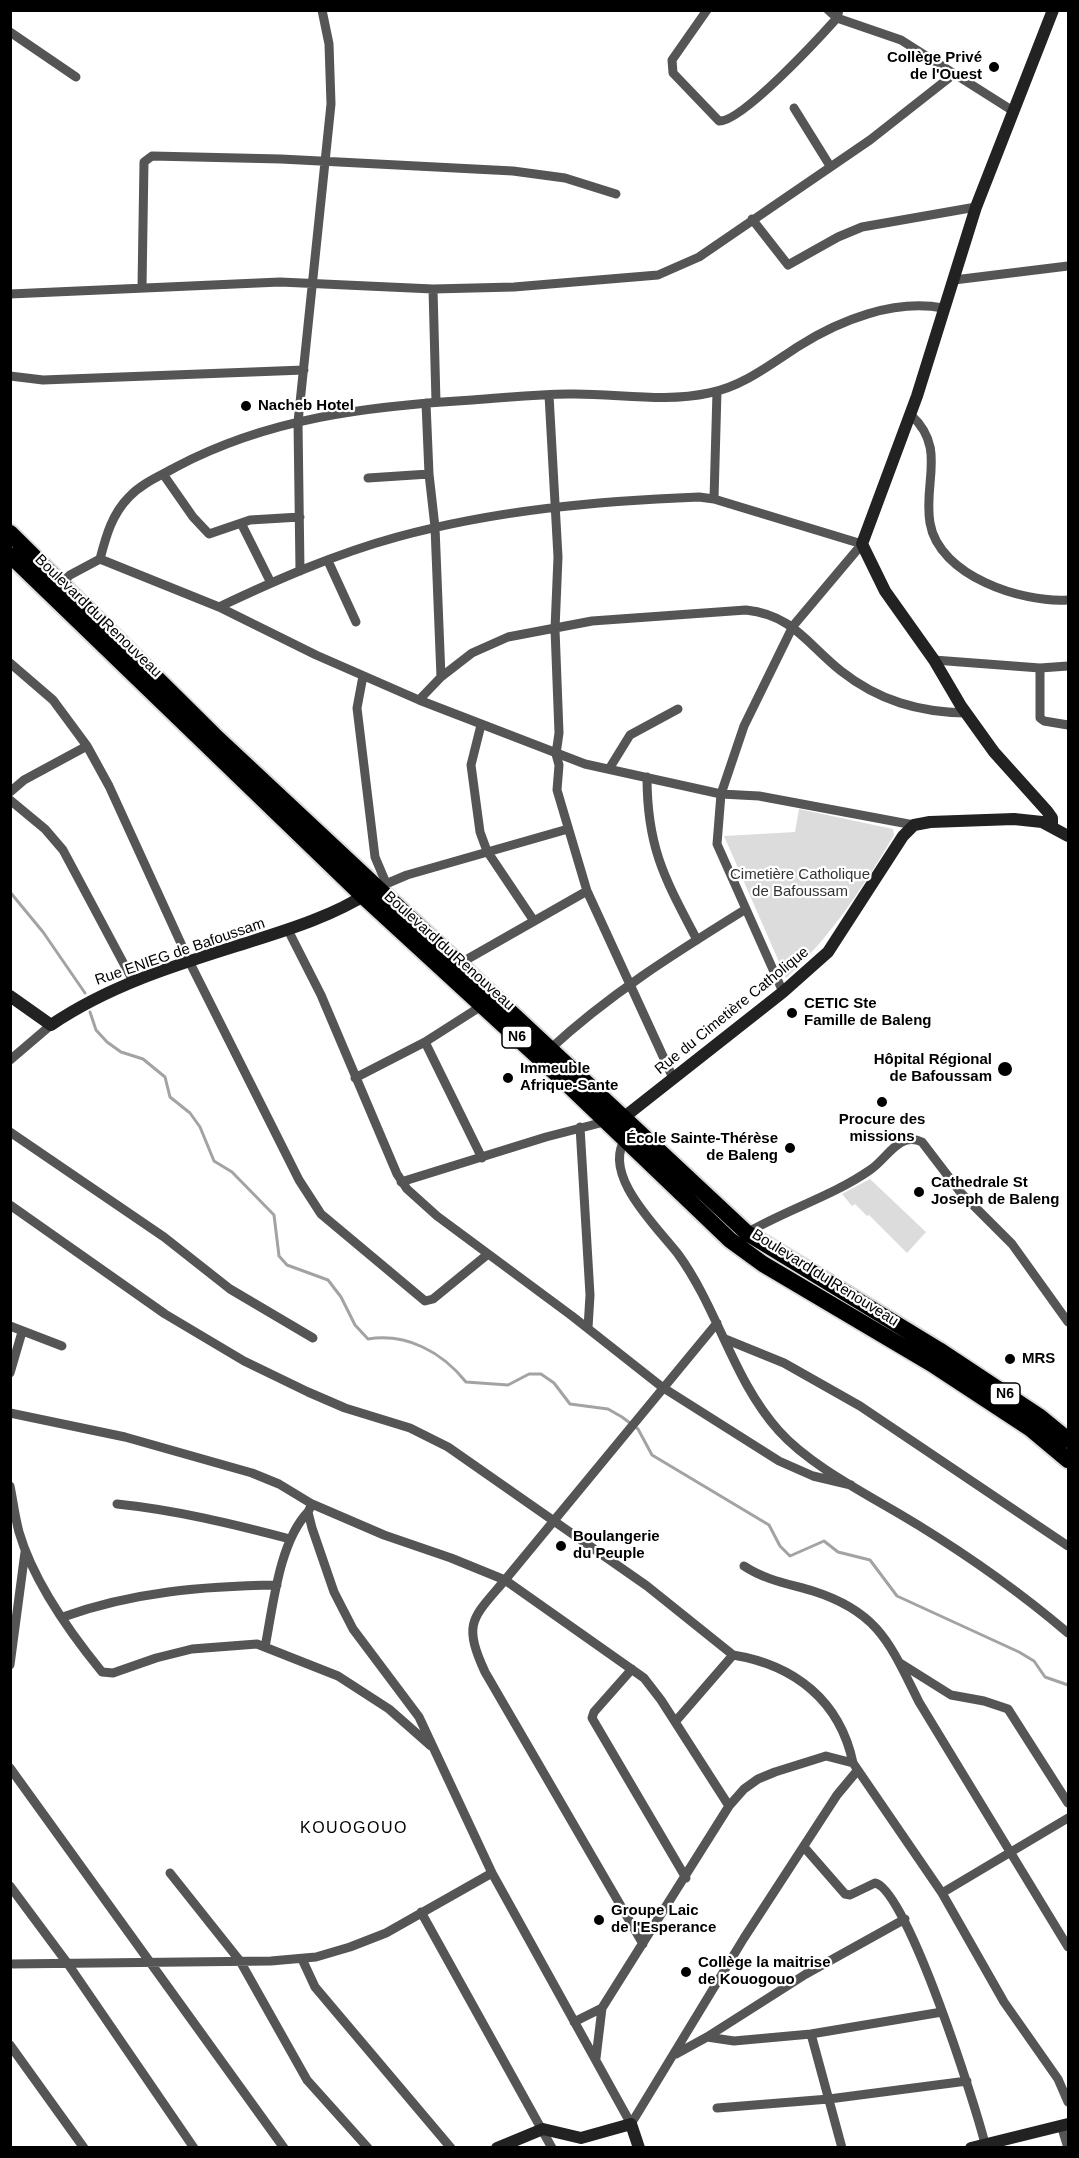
<!DOCTYPE html>
<html>
<head>
<meta charset="utf-8">
<style>
	body { margin:0 }
	#map { position:relative; width:1079px; height:2158px; overflow:hidden; background:#fff; font-family:Arial,sans-serif }
	canvas { display:block }
	.frame { position:absolute; inset:0; border:12px solid #000; pointer-events:none }
</style>
</head>
<body>
<div id="map">
<canvas width="1079" height="2158"></canvas>
<div class="frame"></div>
</div>
<script>
const c = document.querySelector('canvas').getContext('2d');
c.lineJoin = 'round';
function paint(path, color) { c.fillStyle = color; c.fill(path, 'evenodd'); }
function strokePath(path, color, width, dash) { c.strokeStyle = color; c.lineWidth = width; c.lineCap = dash ? 'butt' : 'round'; c.setLineDash(dash || []); c.stroke(path); }
function write(font, color, halo, rows, align = 'center') {
  c.font = font + ' Arial,sans-serif'; c.lineWidth = 4.5; c.setLineDash([]); c.textBaseline = 'middle'; c.strokeStyle = halo; c.fillStyle = color; for (const [text, x, y, turn = 0] of rows) {
    c.save(); c.translate(x, y); c.rotate((+turn || 0) * Math.PI / 180); c.textAlign = isNaN(turn) ? turn : align; if (halo) c.strokeText(text, 0, 0); c.fillText(text, 0, 0); c.restore();
  }
}
paint(new Path2D(`
	M799 809 893 829 894 835C864 886 830 938 786 978L724 836 795 832Z
	M870 1179 926 1232 907 1253 869 1215 867 1216 855 1204 852 1206 842 1194Z`), '#dcdcdc');
strokePath(new Path2D(`
	M10 892 43 932 85 993
	M90 1012 96 1030 107 1042 121 1052 143 1059 165 1077 170 1097 190 1113 200 1127 214 1161 232 1172 274 1215 279 1256 287 1265 328 1280 341 1297 355 1325 368 1339C407 1333 442 1352 466 1382L508 1385 529 1374H541L554 1383 570 1404 608 1409 622 1417 638 1429 652 1455 769 1525 780 1546 790 1556 824 1541 838 1552 870 1560 897 1596 1019 1652 1034 1661 1045 1677 1068 1685`), '#a3a3a3', 3);
const highway = new Path2D(`
	M10 533 214 735 747 1233 939 1350 1040 1417 1068 1440
	M10 555 363 896 561 1078 730 1240 763 1264 932 1364 1031 1429 1068 1460`);
strokePath(highway, '#dbdbdb', 20);
strokePath(new Path2D(`
	M707 10 672 60 673 73 719 121C741 123 820 37 837 18L901 40 1013 111
	M828 10 837 18 839 10
	M10 32 76 77
	M794 108 830 166
	M752 219 788 265 838 237 862 227 976 207
	M954 280 1068 266
	M142 287 144 162 152 156 281 159 513 171 565 178 616 194
	M433 289 436 402
	M10 294 280 282 433 289 514 287 658 275 699 257 870 140 954 74
	M10 376 43 380 304 370
	M549 395 558 557 555 629 559 733 556 754 559 765 557 790 587 891 673 1078
	M426 403 429 474
	M911 415C947 448 923 482 930 523 939 576 1022 603 1068 600
	M163 474 193 517 209 534 250 520 300 517
	M368 478 429 474 435 527 441 677
	M714 499 717 391
	M241 523 271 583
	M100 559C106 536 112 514 129 497 142 483 160 476 176 467 268 418 369 406 472 400 504 398 537 394 569 394 615 393 664 403 709 393 742 387 771 364 799 346 840 320 894 299 943 308
	M328 561 356 622
	M300 571 298 422 331 104 329 44 322 10
	M58 586 70 575 100 559 219 607 316 655 419 700 585 764 721 794 759 796 914 825
	M219 607C276 580 335 554 397 537 496 510 597 501 699 497L714 499 862 544 793 626 744 726 721 794 717 844 783 992
	M934 660 1040 668 1068 666
	M10 663 53 700 87 746 109 786 189 961 299 1180 321 1214 425 1301 433 1299 488 1254
	M1040 668V718L1044 721 1068 725
	M363 676 357 708 375 857 386 883
	M419 700 441 677 472 653 508 637 592 621 746 610C793 615 807 644 841 671 879 701 919 712 966 713
	M481 725 471 765 480 832 487 851 534 921
	M609 769 630 735 678 709
	M647 777C647 848 665 879 697 940
	M10 792 24 780 87 746
	M10 800 45 829 63 850 133 981
	M381 886 407 875 568 829
	M288 930 321 995 397 1174 407 1189 437 1216 572 1316 662 1387 779 1461 813 1476 851 1485
	M457 965 587 891
	M425 1042 482 1158
	M549 1050C609 994 677 952 746 909
	M10 1060 51 1025
	M355 1078 425 1042 483 1005
	M580 1127 590 1295 588 1328
	M10 1132 164 1237 230 1289 313 1338
	M626 1138C600 1174 658 1228 678 1254 718 1309 733 1380 779 1431 812 1468 875 1498 918 1525 970 1557 1021 1593 1068 1633
	M401 1182 546 1137 604 1122
	M10 1205 165 1314 244 1361 308 1392 345 1408 410 1428 448 1447 647 1586 733 1655 675 1722
	M745 1234C785 1210 831 1197 870 1170 887 1159 899 1131 922 1142L961 1193 1012 1244 1068 1322
	M10 1326 62 1346
	M725 1339 784 1363 860 1406 1068 1546
	M10 1373 22 1332
	M10 1413 125 1437 252 1473 279 1484 312 1504 384 1535 451 1558 505 1580 644 1678 661 1700 729 1806
	M10 1486C13 1501 15 1517 19 1532 33 1580 71 1634 102 1672L113 1673 156 1658 192 1649 257 1644 338 1676 389 1709 431 1746
	M117 1504C176 1510 233 1524 290 1539
	M312 1504 308 1512 312 1528 334 1592 353 1629 419 1717 492 1873 631 2124 744 1938 837 1795 857 1771
	M744 1566C765 1580 789 1584 813 1591 879 1612 890 1644 919 1702L1068 1947
	M63 1617C132 1592 204 1586 277 1585
	M265 1647C273 1607 279 1542 308 1512
	M733 1655C795 1665 840 1701 853 1763
	M900 1663 951 1695 984 1701 1008 1709 1068 1803
	M10 1665 25 1552
	M632 1669 594 1712 592 1718 686 1878
	M10 1768 284 2148
	M804 1847 845 1894 850 1895 875 1883C907 1889 976 2107 985 2144
	M170 1873 240 1961 307 2080 368 2148
	M10 1886 68 1964 194 2148
	M942 1893 1068 1818
	M421 1912 552 2148
	M643 1944 485 1672C462 1622 473 1618 505 1580L717 1323
	M302 1959 315 1987 451 2148
	M10 1964 271 1961 316 1957 350 1947 386 1933 492 1873
	M574 2022 602 2008
	M811 2034 842 2148
	M707 2037 734 2041 811 2034 942 2012
	M10 2045 84 2148
	M676 2054 707 2037 806 1974 905 1919
	M596 2058 602 2008 729 1806 744 1789 758 1779 775 1772 826 1756 853 1763 942 1893 1004 2002 1058 2079 1068 2102
	M717 2108 829 2099 967 2081
	M1061 2125 1068 2148`), '#555', 9);
strokePath(new Path2D(`
	M1052 826V818L1047 811 994 752 961 706 934 660 885 591 862 544 917 396 976 207 1053 10
	M10 996 51 1025C110 985 176 965 243 944 287 930 331 917 370 892
	M616 1120 623 1118 783 992 828 952 903 836 914 825 930 822 1014 819 1042 822 1068 836
	M497 2148 543 2129 581 2138 631 2124 639 2148
	M971 2148 1068 2124`), '#222', 12);
strokePath(highway, '#000', 16);
for (const [x, y, r, color] of [
	[994,67,6,"#000"],
	[246,406,6,"#000"],
	[792,1013,6,"#000"],
	[1005,1069,8,"#000"],
	[508,1078,6,"#000"],
	[882,1102,6,"#000"],
	[790,1148,6,"#000"],
	[919,1192,6,"#000"],
	[1010,1359,6,"#000"],
	[561,1546,6,"#000"],
	[599,1920,6,"#000"],
	[686,1972,6,"#000"]
]) { const dot = new Path2D(); dot.arc(x, y, r, 0, 2 * Math.PI); c.fillStyle = color; c.fill(dot); strokePath(dot, '#fff', 2); }
for (const [x, y, w] of [
	[517,1037,30],
	[1005,1394,30]
]) { const box = new Path2D(); box.roundRect(x - w / 2, y - 11, w, 22, 4.5); c.fillStyle = '#fff'; c.fill(box); strokePath(box, '#000', 1.5); }
write('bold 14px', '#000', null, [
	["N6",517,1037],
	["N6",1005,1394]
]);
write('bold 15px', '#000', '#fff', [
	["Collège Privé",982,58,"right"],
	["de l'Ouest",982,75,"right"],
	["Nacheb Hotel",258,406],
	["CETIC Ste",804,1004],
	["Famille de Baleng",804,1021],
	["Hôpital Régional",992,1060,"right"],
	["de Bafoussam",992,1077,"right"],
	["Immeuble",520,1069],
	["Afrique-Sante",520,1086],
	["Procure des",882,1120,"center"],
	["missions",882,1137,"center"],
	["École Sainte-Thérèse",778,1139,"right"],
	["de Baleng",778,1156,"right"],
	["Cathedrale St",931,1183],
	["Joseph de Baleng",931,1200],
	["MRS",1022,1359],
	["Boulangerie",573,1537],
	["du Peuple",573,1554],
	["Groupe Laic",611,1911],
	["de l'Esperance",611,1928],
	["Collège la maitrise",698,1963],
	["de Kouogouo",698,1980]
], 'left');
write('15px', '#000', '#fff', [
	["Boulevard du Renouveau",98,616,44],
	["Boulevard du Renouveau",449,951,42],
	["Rue ENIEG de Bafoussam",180,952,-19],
	["Rue du Cimetière Catholique",732,1011,-39],
	["Boulevard du Renouveau",825,1278,32]
]);
write('15px', '#333', '#fff', [
	["Cimetière Catholique",800,875],
	["de Bafoussam",800,892]
]);
c.letterSpacing = '1.5px';
write('16px', '#000', '#fff', [
	["KOUOGOUO",354,1829]
]);
c.letterSpacing = '0px';
</script>
</body>
</html>
